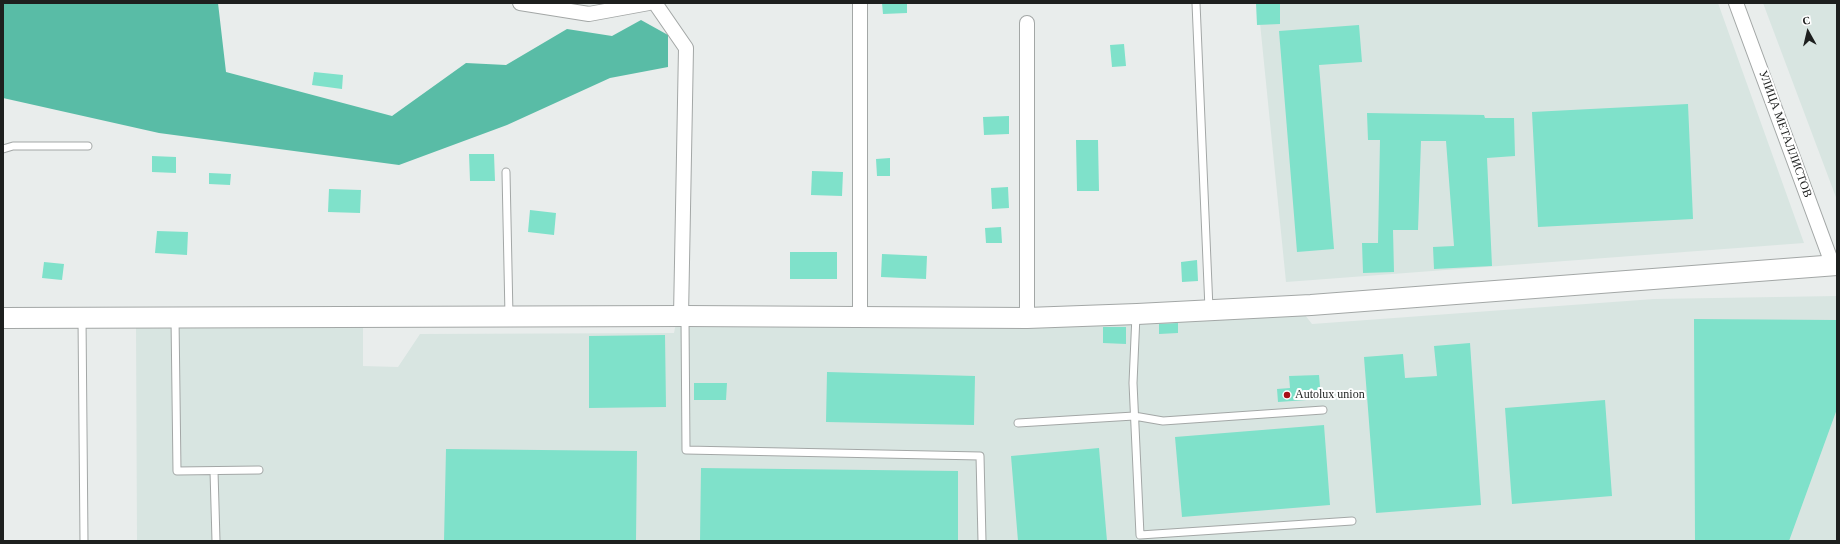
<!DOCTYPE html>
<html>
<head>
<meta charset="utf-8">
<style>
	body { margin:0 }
	#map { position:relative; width:1840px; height:544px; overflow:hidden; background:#e9edec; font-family:Georgia,serif }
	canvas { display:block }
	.frame { position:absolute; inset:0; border:4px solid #1d1f1e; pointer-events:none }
	.north { position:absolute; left:1788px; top:12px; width:40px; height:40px; -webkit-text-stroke:3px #fff; paint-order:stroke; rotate:352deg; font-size:11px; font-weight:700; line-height:16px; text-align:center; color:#1d1f1e }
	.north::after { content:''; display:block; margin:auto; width:14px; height:18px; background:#1d1f1e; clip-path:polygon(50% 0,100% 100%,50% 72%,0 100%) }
</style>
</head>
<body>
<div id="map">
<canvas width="1840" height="544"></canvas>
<div class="frame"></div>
<div class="north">С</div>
</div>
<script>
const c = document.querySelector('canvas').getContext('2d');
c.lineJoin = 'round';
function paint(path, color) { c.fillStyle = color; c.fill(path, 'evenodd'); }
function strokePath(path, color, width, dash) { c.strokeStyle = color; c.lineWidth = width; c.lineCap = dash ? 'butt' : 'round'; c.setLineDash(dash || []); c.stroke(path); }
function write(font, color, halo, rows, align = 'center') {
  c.font = font + ' Georgia,serif'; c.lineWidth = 4; c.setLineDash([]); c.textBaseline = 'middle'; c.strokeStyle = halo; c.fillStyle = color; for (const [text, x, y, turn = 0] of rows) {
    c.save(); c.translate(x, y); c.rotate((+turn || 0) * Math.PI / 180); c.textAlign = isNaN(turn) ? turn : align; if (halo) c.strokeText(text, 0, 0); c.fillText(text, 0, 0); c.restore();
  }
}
paint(new Path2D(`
	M1258 3H1718L1804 243 1286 282Z
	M1763 3H1837V200Z
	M1837 296V541H137L136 327 363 324V366L398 367 420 334 674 333 676 323 993 324 1305 315 1312 324 1654 299Z`), '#d8e5e1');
paint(new Path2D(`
	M3 3H218L226 72 392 116 466 63 506 65 567 29 612 36 641 20 668 35V67L610 78 507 125 399 165 159 133 3 98Z`), '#59bca6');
paint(new Path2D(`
	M882 3H907V13L883 14Z
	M1256 3H1280V24L1257 25Z
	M1359 25 1362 62 1319 65 1334 249 1297 252 1279 31Z
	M1124 44 1126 66 1112 67 1110 45Z
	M314 72 343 75 342 89 312 85Z
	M1688 104 1693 219 1538 227 1532 112Z
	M1367 113 1484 115 1485 118H1514L1515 156 1487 158 1492 266 1434 269 1433 247 1454 246 1446 141H1421L1418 230H1393L1394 272 1363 273 1362 243H1378L1380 140H1368Z
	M1009 116V134L984 135 983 117Z
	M1076 140H1098L1099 191H1077Z
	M469 154H494L495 181H470Z
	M152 156 176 157V173L152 172Z
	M890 158V176H877L876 159Z
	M812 171 843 172 842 196 811 195Z
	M209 173 231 174 230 185 209 184Z
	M1008 187 1009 208 992 209 991 188Z
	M329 189 361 190 360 213 328 212Z
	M530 210 556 213 554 235 528 232Z
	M1001 227 1002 243H986L985 228Z
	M157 231 188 232 187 255 155 253Z
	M790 252H837V279H790Z
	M882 254 927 256 926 279 881 277Z
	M1197 260 1198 281 1182 282 1181 262Z
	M44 262 64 264 62 280 42 278Z
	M1694 319 1837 320V409L1789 541H1695Z
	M1178 323V333L1159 334V324Z
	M1103 327H1126V344L1103 343Z
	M665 335 666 407 589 408V336Z
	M1470 343 1481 505 1376 513 1364 357 1403 354 1405 378 1437 376 1434 346Z
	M827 372 975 376 974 425 826 422Z
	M1319 375 1321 399 1278 402 1277 389 1290 388 1289 376Z
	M694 383H727L726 400H694Z
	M1605 400 1612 496 1512 504 1505 408Z
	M1324 425 1330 505 1182 517 1175 437Z
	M1099 448 1107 541H1018L1011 456Z
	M446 449 637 451 636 541H444Z
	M701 468 958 471V541H700Z`), '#7fe1ca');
const lane = new Path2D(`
	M1196 3 1209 309
	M3 149 13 146H88
	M506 172 509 316
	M1136 315 1133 383 1140 535 1352 521
	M82 318 84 541
	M175 318 177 471 259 470
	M685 318 686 450 980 456 982 541
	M1018 423 1134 416 1163 421 1323 410
	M214 471 216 541`);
const street = new Path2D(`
	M520 3 589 14 649 3
	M655 3 686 48 681 316
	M860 3V317
	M1736 3 1833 266
	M1027 318V23`);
const secondary = new Path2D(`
	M3 318 685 316 1027 318 1137 314 1311 305 1837 265`);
strokePath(lane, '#a3a7a6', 9);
strokePath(street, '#a3a7a6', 16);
strokePath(secondary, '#a3a7a6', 22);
strokePath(lane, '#fff', 7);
strokePath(street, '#fff', 14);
strokePath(secondary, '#fff', 20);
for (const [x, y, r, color] of [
	[1287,395,4,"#a71117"]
]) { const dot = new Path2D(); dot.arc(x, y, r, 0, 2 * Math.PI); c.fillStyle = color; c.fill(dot); strokePath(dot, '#fff', 1.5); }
write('12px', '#1d1f1e', '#fff', [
	["УЛИЦА МЕТАЛЛИСТОВ",1785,134,70]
]);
write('12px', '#1d1f1e', '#fff', [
	["Autolux union",1295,395]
], 'left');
</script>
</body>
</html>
